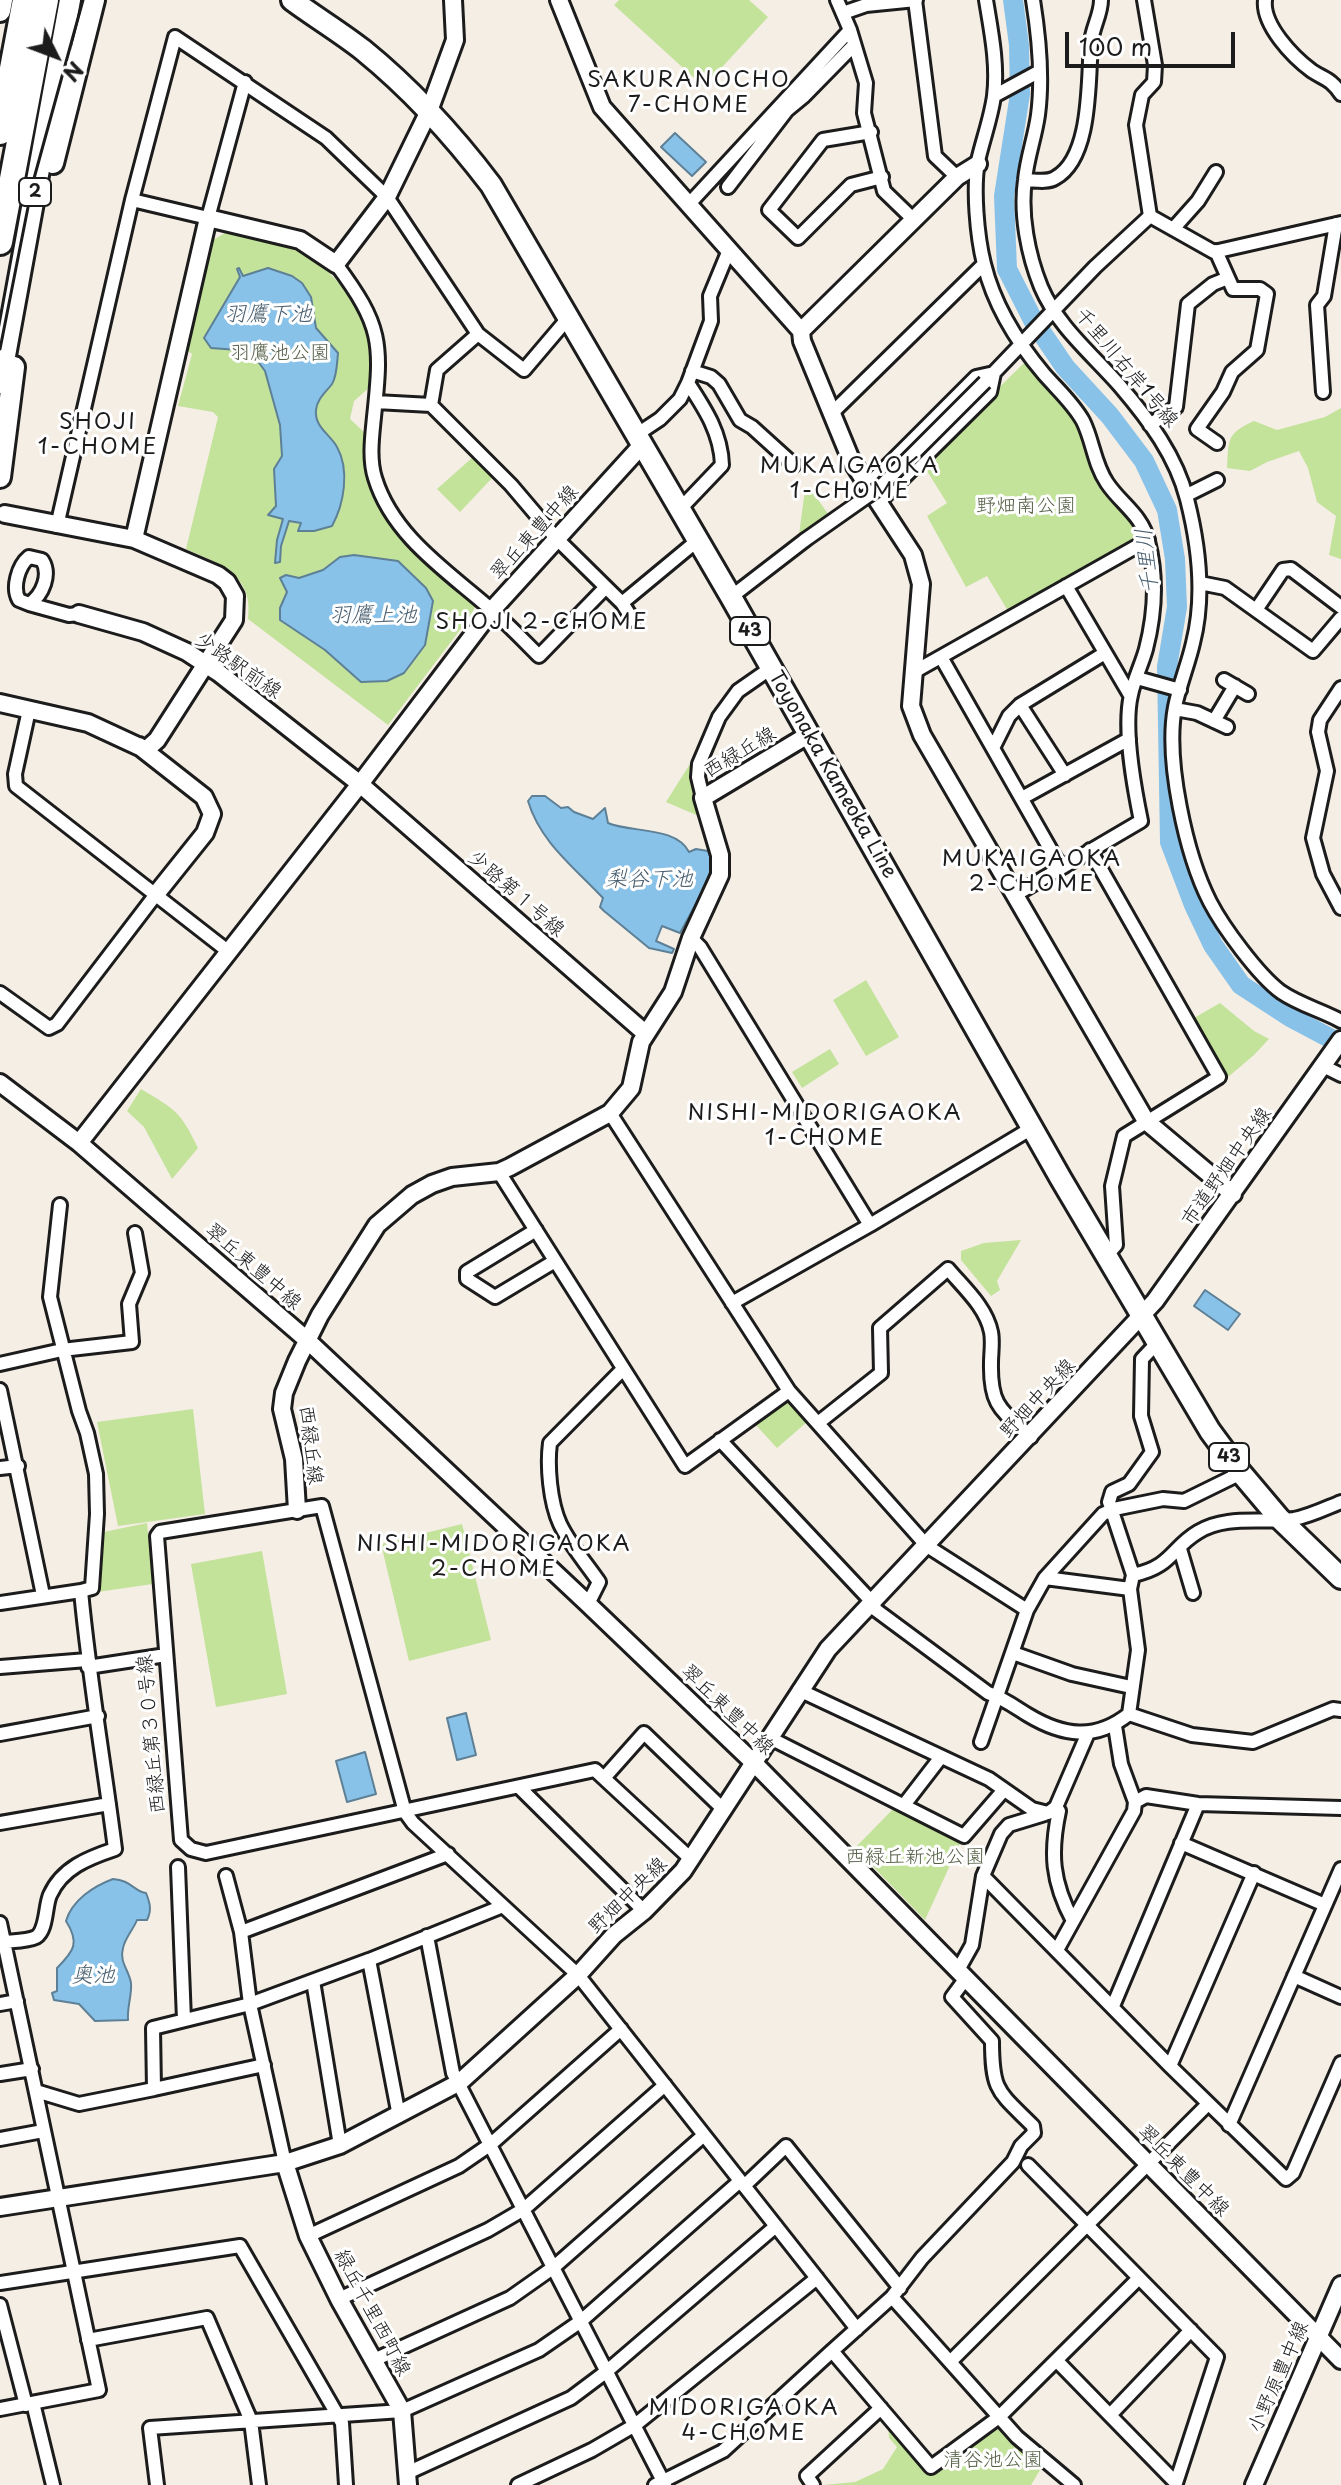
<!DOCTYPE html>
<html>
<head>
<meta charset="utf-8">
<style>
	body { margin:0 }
	#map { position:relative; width:1341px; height:2485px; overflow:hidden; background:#f5eee5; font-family:"Playpen Sans",sans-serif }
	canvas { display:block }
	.north { position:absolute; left:16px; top:16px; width:80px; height:80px; -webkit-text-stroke:6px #fff; paint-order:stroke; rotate:132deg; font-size:22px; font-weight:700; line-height:32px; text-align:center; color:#1c1c1c }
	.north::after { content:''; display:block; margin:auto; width:28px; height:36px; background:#1c1c1c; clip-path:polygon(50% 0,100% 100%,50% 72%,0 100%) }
	.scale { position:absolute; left:1065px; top:32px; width:170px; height:36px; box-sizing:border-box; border:4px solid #1c1c1c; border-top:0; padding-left:10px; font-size:24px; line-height:28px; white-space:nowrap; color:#1c1c1c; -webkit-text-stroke:6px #fff; paint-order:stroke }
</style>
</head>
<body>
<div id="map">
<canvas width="1341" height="2485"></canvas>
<div class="north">N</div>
<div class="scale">100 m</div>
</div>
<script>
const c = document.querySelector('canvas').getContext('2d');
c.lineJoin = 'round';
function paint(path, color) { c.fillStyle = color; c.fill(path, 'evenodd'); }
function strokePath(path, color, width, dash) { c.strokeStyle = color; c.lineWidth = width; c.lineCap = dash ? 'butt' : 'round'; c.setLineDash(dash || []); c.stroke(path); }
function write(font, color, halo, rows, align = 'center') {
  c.font = font + ' "Playpen Sans","Klee One",sans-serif'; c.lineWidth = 6; c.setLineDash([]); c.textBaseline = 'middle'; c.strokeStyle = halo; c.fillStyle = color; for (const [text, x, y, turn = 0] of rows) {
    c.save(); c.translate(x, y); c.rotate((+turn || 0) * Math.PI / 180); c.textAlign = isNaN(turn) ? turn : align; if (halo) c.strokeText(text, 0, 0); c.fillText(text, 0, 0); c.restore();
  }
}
paint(new Path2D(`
	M619 0H749L768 17 704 87 614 5Z
	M225 233C247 238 271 241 291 248 329 262 368 310 373 350 375 362 372 375 370 387L354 401 350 419 367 435 381 504 389 524 399 536 476 604 472 614 388 725 248 619C254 575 220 564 186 549L218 417 213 412 178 406 192 354 188 351 213 240Z
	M1023 364H1027L1076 419 1090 456 1139 529 1136 538 1008 611 987 576 966 587 927 516 947 503 922 463Z
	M1341 408V559L1329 555 1336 516 1317 502 1308 468 1299 451 1267 462 1250 471 1227 468C1229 439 1226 434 1254 421L1277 430 1325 417Z
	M473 457 493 477 460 512 437 489Z
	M810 488 828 514 799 535 805 489Z
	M693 759 692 773 701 817 666 802Z
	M866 980 899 1037 866 1056 833 1000Z
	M1220 1003 1254 1031 1269 1039 1254 1055 1228 1077 1194 1018Z
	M830 1049 839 1064 802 1088 792 1072Z
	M141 1089C176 1110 180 1111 198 1148L172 1179 144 1127 127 1111Z
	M1021 1240 997 1281 1000 1290 991 1296 961 1260V1251L984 1243Z
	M780 1403H790L807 1422 777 1448 753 1422Z
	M193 1409 205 1514 118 1526 97 1422Z
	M147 1523 153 1584 97 1592 99 1533Z
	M462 1524 491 1640 409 1661 381 1544Z
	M262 1551 287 1694 216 1707 191 1564Z
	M896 1806 962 1839 925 1920 855 1848Z
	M888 2425 933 2474 995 2428 997 2430 1001 2429C1013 2444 1029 2452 1043 2465L1031 2485H823L855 2482 883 2469 897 2447 889 2438Z`), '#c3e29a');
const water = new Path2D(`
	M675 133 706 162 692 176 661 147Z
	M239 268 243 276 268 268 292 276 302 283 311 297 316 328 338 353C337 363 337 376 332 384 326 392 317 399 316 410 314 427 331 435 337 447 350 470 344 504 332 526L314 531H298L301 523 289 521 281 546 280 562 275 563 277 540 283 519 268 515 276 506 274 469 282 456 280 425 265 371 254 356 238 350 211 348 204 338 240 277 237 269Z
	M354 555 398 561 426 588 433 601 425 645 404 673 387 681 361 682 325 650 280 620V608L287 592 280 578 286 575 299 578 323 570 340 557Z
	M532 796H545L561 808 568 807 574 812 593 819 605 808 608 823C631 833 676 826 689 852L696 849 708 851 713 864 702 893 680 933 662 926 656 941 674 949 672 953 649 948 604 911 600 907 603 898C575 868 540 842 528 801Z
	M1205 1290 1240 1314 1228 1330 1194 1306Z
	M466 1713 476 1755 457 1760 447 1718Z
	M365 1752 376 1794 347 1802 336 1761Z
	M113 1879C131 1880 135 1892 146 1893 150 1903 152 1910 147 1920H137C133 1930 125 1938 123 1948 119 1962 129 1970 131 1983 132 1996 127 2006 128 2020L95 2021 79 2004 54 2000 52 1993 57 1991V1968C74 1951 80 1943 66 1921 72 1900 94 1886 113 1879Z`);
paint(water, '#89c2e8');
strokePath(water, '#5d8096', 2);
strokePath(new Path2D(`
	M1013 0 1019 45 1020 94 1004 196 1007 269 1033 320 1065 367 1110 416 1144 461 1167 510 1175 559 1177 607 1167 667 1170 842 1194 905 1213 945 1241 985 1290 1017 1341 1044`), '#89c2e8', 20);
const minor = new Path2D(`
	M837 0 850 30 866 83 864 113 884 191 914 220
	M915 0 935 156 957 177
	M986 0C991 31 998 64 994 96 991 118 983 139 978 161 973 189 977 236 984 264 994 305 1017 342 1044 374 1058 390 1073 403 1083 421 1093 441 1094 464 1107 483 1121 504 1142 515 1148 541 1157 576 1155 614 1146 649 1142 664 1134 679 1131 695 1123 729 1134 787 1141 821L1015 895
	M1033 0C1039 37 1043 77 1038 115 1035 137 1027 158 1025 180 1020 214 1028 255 1041 287 1058 327 1092 354 1120 386 1149 420 1176 456 1187 499 1199 546 1205 596 1193 643 1188 665 1179 686 1175 707 1165 760 1186 855 1210 902 1223 927 1258 975 1281 992 1300 1005 1321 1010 1341 1021
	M1144 0 1155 65 1154 82 1142 95 1136 125 1150 216
	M1265 0C1262 25 1293 57 1312 71 1326 80 1331 79 1341 94
	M843 13 866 5 916 0
	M994 96 1040 71
	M871 132 823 140 769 210 798 238 851 185 882 177
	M1025 180C1034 180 1047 183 1055 178 1092 158 1088 80 1091 43 1092 28 1101 15 1101 0
	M728 187 787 110 804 96 854 45
	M132 200 208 218 245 82
	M689 204 850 30
	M1173 229 1198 201 1216 172
	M1216 251 1233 289H1260L1267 294 1257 350 1232 372 1223 392 1197 429 1217 443
	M336 264C382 326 382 342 374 417 372 437 369 459 375 478 392 534 444 569 486 605 505 621 522 639 539 656L605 588
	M692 371 711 377 719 384 740 420 752 427 794 465
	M985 382 1095 267 1150 216 1214 252 1341 223
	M1323 392 1317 305 1324 296 1336 224
	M376 402 431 405 511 485 556 538 622 603 633 620
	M431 405 437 370 478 334
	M832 413 984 264
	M1150 425 1176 407 1188 304 1213 284 1228 278
	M636 435 660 419 680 399 688 383 711 321 710 296 729 250
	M868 485 976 377 994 373 990 392 879 502
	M1187 495 1217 480
	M680 509 722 465C721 433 705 409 688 383
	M57 526 132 200 175 37 326 138 387 197 478 334 524 370 569 317
	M29 557 42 560C51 574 43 595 29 604L19 600C12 588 18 566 29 557Z
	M1200 583 1225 588 1313 651 1341 618
	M1066 586 1130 695
	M731 597 805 540
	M622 603 698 540
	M29 604 69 615 79 614
	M1256 610 1283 570 1291 569 1341 607
	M941 657 1061 868
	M912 673 1148 540
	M1137 678 1180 690
	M1224 680 1248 694
	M1341 688 1320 720 1318 732 1327 771 1313 838 1323 874 1341 908
	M1020 705 1065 775
	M1175 709 1197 713 1227 727
	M29 710 15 774 16 786 229 952
	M1214 721 1235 686
	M993 748 1009 716 1020 705 1105 653
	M703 798 698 777 699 764 719 717 738 691 771 668
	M1022 798 1129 739
	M1090 850 1219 1077 1124 1136 1112 1186 1116 1245 1107 1255
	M691 938 700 947 870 1225
	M0 993 49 1028 57 1024 157 893
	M1323 1066 1341 1075
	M610 1113 789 1391 927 1546 1027 1610
	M499 1172 685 1466 789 1391
	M536 1230 467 1272V1279L495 1297 555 1261
	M732 1303 870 1225 1032 1128
	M0 1364 62 1350 132 1342 129 1304 142 1273 135 1233
	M0 1390 43 1595
	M818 1423 881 1373 880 1328 948 1269C964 1288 986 1307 991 1332 993 1341 991 1353 991 1363 990 1406 1001 1410 1031 1437
	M720 1440 872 1602 876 1610 988 1693C1003 1698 1015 1707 1028 1715 1063 1736 1095 1741 1129 1714L1138 1650 1130 1589 1133 1575 1109 1502 1112 1492 1129 1484 1152 1452 1141 1416 1142 1359 1158 1342
	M0 1468 18 1466
	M1180 1549 1193 1593
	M1133 1575C1172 1567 1171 1548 1198 1532 1227 1514 1263 1524 1294 1519 1310 1516 1326 1508 1341 1502
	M1045 1578 1130 1589
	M0 1603 81 1591
	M588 1604 599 1582C586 1563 570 1545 560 1524 550 1502 547 1466 550 1443L623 1369
	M1013 1653 1072 1674 1131 1687
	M0 1667 87 1660
	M88 1667 166 1655
	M799 1690 989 1779 1032 1809 1048 1813 1056 1807 1088 1733
	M1129 1714 1192 1735 1253 1742 1333 1709 1341 1710
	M0 1734 98 1716
	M770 1738 964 1836 1003 1791
	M981 1742 1027 1610 1045 1578 1103 1514 1114 1509 1163 1499 1184 1501 1241 1473
	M604 1778 644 1733 724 1810
	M519 1787 644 1911
	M1135 1802 1146 1796 1198 1804 1341 1808
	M904 1805 941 1757
	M1056 1807 1059 1811C1050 1853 1052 1882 1073 1921
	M0 1823 109 1804
	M1181 1843 1325 1905
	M692 1860 595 1770 206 1853 191 1849 181 1840 157 1536 160 1532 322 1506 405 1812 413 1823 578 1975 857 2329
	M178 1867 184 2020
	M226 1876 241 1932
	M983 1876 1170 2066 1286 2179 1293 2173 1341 2063
	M0 1923 99 2390 0 2409
	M427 1936 453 2073 665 2485
	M4 1942C13 1941 28 1941 36 1937 47 1930 45 1906 50 1895 62 1868 88 1858 115 1849 104 1763 89 1677 81 1591L92 1588 97 1514 96 1474 87 1433 79 1411 50 1297 60 1205
	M1057 1950 1134 1811 1135 1802 1121 1764 1115 1726
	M369 1960 399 2116
	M958 1970 972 1945 983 1876 1001 1834 1009 1825 1045 1814
	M1294 1976 1341 1997
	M966 1978 952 1997 992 2041C992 2092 998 2091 1033 2126L1034 2133 1021 2146 1013 2162 922 2258 892 2297 1017 2437 1074 2485
	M313 1981 340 2145
	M0 2004 17 2001
	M1113 2006 1198 1804
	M1170 2066 1254 1873
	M0 2074 32 2069
	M154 2089 264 2065
	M36 2091 79 2104 154 2089 153 2028 250 2004 369 1960 503 1906
	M1229 2125 1341 1869
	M0 2139 43 2131
	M285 2163 250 2004 241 1932 448 1854
	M1028 2165 1217 2357 1176 2483 1057 2361
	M744 2186 786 2146 900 2288
	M308 2236 459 2166 491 2144 621 2029
	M0 2283 240 2246 342 2423 346 2485
	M892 2297 832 2351 931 2467 999 2417 1139 2278
	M339 2299 488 2230 524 2209 665 2085
	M0 2305 26 2405
	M88 2340 207 2318 251 2421 259 2485
	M374 2360 510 2298 554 2267 704 2135
	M950 2362 1208 2104
	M33 2403 53 2485
	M1110 2415 1191 2330
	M407 2473 571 2398 607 2371 776 2226
	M157 2485 150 2428 402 2411 539 2350 581 2321 740 2181
	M518 2485 592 2450 635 2425 817 2278
	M655 2485 723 2451 832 2351
	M813 2485 807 2476 881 2408`);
const tertiary = new Path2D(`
	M559 0 602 107 801 331
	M978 164 957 177 801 331 802 341 851 460 913 555 921 584 911 706 922 735 1146 1121 1233 1194
	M134 539 208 218 300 240 336 264 387 197 429 111 455 40 453 0
	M79 614 143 632 187 652 219 673 360 784 645 1033
	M0 703 88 723 142 748H148L157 740 234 620 235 596 227 582 218 575 134 539 5 514
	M139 746 204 797 212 814 205 833 157 893
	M0 1083 79 1143 307 1340 588 1604 754 1763 1341 2360
	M79 1143 360 784 492 610 642 445
	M297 1510 294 1459 282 1409 284 1393 297 1361 320 1315 377 1225 412 1195 432 1184 452 1177 499 1172 510 1167 610 1113 631 1088 641 1042 673 992 691 938 720 875V855L703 798 808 735
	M285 2163 308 2236 339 2299 402 2411 408 2485
	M0 2207 285 2163 340 2145 460 2082 578 1975 614 1935 644 1911 683 1871 828 1649 1155 1301 1341 1040
	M1254 2485 1341 2285`);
const primary = new Path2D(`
	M292 0C315 17 340 32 363 50 411 89 453 135 491 185L731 597 1061 1179 1210 1431 1241 1473 1279 1518 1341 1578
	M0 11 2 0
	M53 163 94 0
	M0 383 70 0
	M0 477 14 367`);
const motorway = new Path2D(`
	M0 132 25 0
	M0 242 46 0`);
strokePath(minor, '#1c1c1c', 18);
strokePath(tertiary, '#1c1c1c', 22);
strokePath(primary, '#1c1c1c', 26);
strokePath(motorway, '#1c1c1c', 30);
strokePath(minor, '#fff', 12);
strokePath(tertiary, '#fff', 16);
strokePath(primary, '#fff', 20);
strokePath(motorway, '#fff', 24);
strokePath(new Path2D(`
	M0 349 33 182 83 0`), '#1c1c1c', 3);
const minorBridge = new Path2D(`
	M805 540 879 488 985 382`);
strokePath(minorBridge, '#1c1c1c', 18, []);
strokePath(minorBridge, '#fff', 12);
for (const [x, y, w] of [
	[35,192,32],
	[750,631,40],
	[1229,1457,40]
]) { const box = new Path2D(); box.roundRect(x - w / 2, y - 14, w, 28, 6); c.fillStyle = '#fff'; c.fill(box); strokePath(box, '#1c1c1c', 2); }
write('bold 18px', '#1c1c1c', null, [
	["2",35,192],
	["43",750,631],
	["43",1229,1457]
]);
write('20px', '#566148', '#fff', [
	["羽鷹池公園",280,353],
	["野畑南公園",1026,506],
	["西緑丘新池公園",915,1857],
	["清谷池公園",993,2460]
]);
write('20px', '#1c1c1c', '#fff', [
	["千里川右岸1号線",1126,368,50],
	["翠丘東豊中線",535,533,-48],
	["少路駅前線",238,666,35],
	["西緑丘線",740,753,-31],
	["Toyonaka Kameoka Line",832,775,60],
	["少路第１号線",516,894,41],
	["市道野畑中央線",1227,1167,-55],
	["翠丘東豊中線",253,1267,41],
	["野畑中央線",1038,1399,-47],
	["西緑丘線",310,1445,83],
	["翠丘東豊中線",727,1710,44],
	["西緑丘第３０号線",152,1734,-95],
	["野畑中央線",628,1896,-44],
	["翠丘東豊中線",1183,2171,45],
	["緑丘千里西町線",372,2313,62],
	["小野原豊中線",1279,2377,-66]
]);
c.letterSpacing = '2px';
write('22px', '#1c1c1c', '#fff', [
	["SAKURANOCHO",689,81],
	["7-CHOME",689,106],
	["SHOJI",98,423],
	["1-CHOME",98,448],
	["MUKAIGAOKA",850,467],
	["1-CHOME",850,492],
	["SHOJI 2-CHOME",542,623],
	["MUKAIGAOKA",1032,860],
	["2-CHOME",1032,885],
	["NISHI-MIDORIGAOKA",825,1114],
	["1-CHOME",825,1139],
	["NISHI-MIDORIGAOKA",494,1545],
	["2-CHOME",494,1570],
	["MIDORIGAOKA",744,2409],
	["4-CHOME",744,2434]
]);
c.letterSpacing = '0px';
write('italic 22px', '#485e6e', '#fff', [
	["羽鷹下池",268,315],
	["千里川",1148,561,-96],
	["羽鷹上池",373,616],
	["梨谷下池",649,880],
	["奥池",93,1976]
]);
</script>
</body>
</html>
